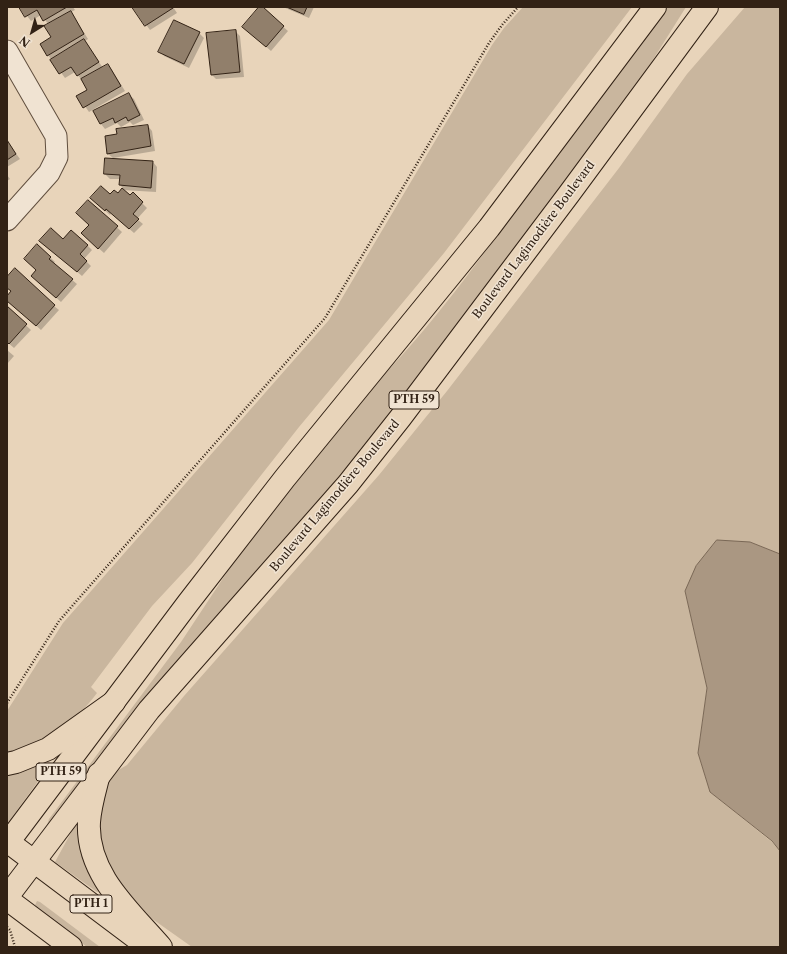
<!DOCTYPE html>
<html>
<head>
<meta charset="utf-8">
<style>
	body { margin:0 }
	#map { position:relative; width:787px; height:954px; overflow:hidden; background:#e8d4ba; font-family:"Libre Caslon Text",serif }
	canvas { display:block }
	.frame { position:absolute; inset:0; border:8px solid #322215; pointer-events:none }
	.north { position:absolute; left:12px; top:12px; width:40px; height:40px; -webkit-text-stroke:3px #f0e3d2; paint-order:stroke; rotate:217deg; font-size:11px; font-weight:700; line-height:16px; text-align:center; color:#322215 }
	.north::after { content:''; display:block; margin:auto; width:14px; height:18px; background:#322215; clip-path:polygon(50% 0,100% 100%,50% 72%,0 100%) }
</style>
</head>
<body>
<div id="map">
<canvas width="787" height="954"></canvas>
<div class="frame"></div>
<div class="north">N</div>
</div>
<script>
const c = document.querySelector('canvas').getContext('2d');
c.lineJoin = 'round';
function paint(path, color) { c.fillStyle = color; c.fill(path, 'evenodd'); }
function strokePath(path, color, width, dash) { c.strokeStyle = color; c.lineWidth = width; c.lineCap = dash ? 'butt' : 'round'; c.setLineDash(dash || []); c.stroke(path); }
function write(font, color, halo, rows, align = 'center') {
  c.font = font + ' "Libre Caslon Text",serif'; c.lineWidth = 3; c.setLineDash([]); c.textBaseline = 'middle'; c.strokeStyle = halo; c.fillStyle = color; for (const [text, x, y, turn = 0] of rows) {
    c.save(); c.translate(x, y); c.rotate((+turn || 0) * Math.PI / 180); c.textAlign = isNaN(turn) ? turn : align; if (halo) c.strokeText(text, 0, 0); c.fillText(text, 0, 0); c.restore();
  }
}
paint(new Path2D(`
	M523 7H632L444 253 299 427 192 563 152 606 91 687 97 693C74 725 42 741 7 757V711L63 623 329 320 492 45 504 28Z
	M668 7H686L639 82 608 126 389 416 324 495 141 703 47 825 49 819 181 642 239 554 375 384C432 326 479 261 526 195 572 132 621 70 668 7Z
	M745 7H780V554L750 542 685 591 707 688 698 753 710 792 772 842 780 851V947H192L151 918 131 900 103 857 96 822 104 788 115 772 127 765 184 696 379 475 447 391 619 168 687 74Z
	M48 760 51 763 50 765 7 824V771Z
	M79 818 100 891 97 892 55 862Z
	M37 901 40 902 100 947H87L44 914 35 905Z`), '#c9b69e');
const water = new Path2D(`
	M717 540 750 542 780 554V851L772 841 710 792 698 753 707 688 685 591 696 566Z`);
paint(water, '#aa9782');
strokePath(water, '#7a6856', 1);
paint(new Path2D(`
	M20 7H73L75 10 71 12 88 39 85 41 103 68 108 66 112 70 125 91 89 112 78 96 89 90 82 80 75 72 65 78 48 55 52 38 49 25 41 15 31 21Z
	M133 7H173L177 13 150 30Z
	M260 7 288 31 271 51 248 31Z
	M283 7H314L309 18Z
	M235 31 240 36 244 77 216 79 212 75Z
	M199 33 204 38 189 68 164 56 160 51Z
	M129 95 134 99 144 120 133 125 130 122 121 127 117 123 105 129 101 124 94 111Z
	M148 126 152 131 155 151 113 158 108 154Z
	M7 141 20 159 7 167Z
	M153 162 157 167 156 192 122 190 130 196 133 194 147 208 137 219 143 224 134 233 111 213 110 215 96 203 110 195H118L123 188 120 185V179H110L105 174Z
	M7 175 10 179 7 181Z
	M88 201 122 232 104 253 87 238 90 225Z
	M63 240 87 245 92 250 84 259 91 266 82 276 41 241Z
	M50 257 55 262 53 264 77 284 61 302 32 276Z
	M7 279 54 306 59 310 41 330 7 300 12 292 7 287Z
	M7 308 31 330 14 348 7 342Z
	M7 350 14 356 7 364Z`), '#0003');
const building = new Path2D(`
	M19 7H67L43 21 37 10 25 17Z
	M132 7H172L173 8 145 26Z
	M259 7H263L284 26 266 47 242 27Z
	M287 7H307L304 14Z
	M71 11 84 34 47 56 40 44 51 37 44 26Z
	M174 20 200 32 184 64 158 52Z
	M236 30 240 72 211 75 206 33Z
	M84 39 99 62 77 76 71 67 59 74 50 60Z
	M108 64 121 86 83 108 76 96 87 90 81 79Z
	M129 93 140 115 128 121 126 117 115 123 113 118 100 124 93 111Z
	M148 125 151 146 107 154 105 136 117 134 116 129Z
	M7 140 16 154 7 160Z
	M105 158 153 161 151 188 119 185 120 175 104 174Z
	M101 186 110 194 114 190 118 193 122 188 130 195 133 192 143 202 133 214 139 219 129 229 106 209 105 211 90 198Z
	M88 200 118 226 98 249 81 233 89 225 76 213Z
	M51 228 63 239 71 230 88 245 80 254 87 261 77 272 39 241Z
	M37 244 51 257 49 259 73 279 56 298 31 276 36 270 24 259Z
	M15 268 55 305 36 326 7 301V296L11 291 7 288V277Z
	M7 306 27 324 9 344 7 342Z`);
paint(building, '#917f6b');
strokePath(building, '#322215', 1);
const minor = new Path2D(`
	M7 51 56 136 57 157 49 173 7 220`);
const major = new Path2D(`
	M7 844 188 603 285 478 489 228 655 7
	M7 897 149 710 348 484 401 417 569 194 707 7`);
const highway = new Path2D(`
	M7 764 16 762 48 749 114 702
	M99 774C95 790 90 806 89 822 86 874 130 911 161 947
	M7 841 148 947
	M7 899 71 947`);
strokePath(minor, '#604e3e', 23);
strokePath(major, '#322215', 24);
strokePath(highway, '#322215', 24);
strokePath(new Path2D(`
	M7 703 59 621 325 318 489 43 502 25 518 7
	M7 927 10 930 15 947`), '#322215', 2.5, [1, 2]);
strokePath(minor, '#f0e3d2', 21);
strokePath(major, '#e8d4ba', 22);
strokePath(highway, '#e8d4ba', 22);
for (const [x, y, w] of [
	[414,400,50],
	[61,772,50],
	[91,904,42]
]) { const box = new Path2D(); box.roundRect(x - w / 2, y - 9, w, 18, 3); c.fillStyle = '#f0e3d2'; c.fill(box); strokePath(box, '#322215', 1); }
write('bold 11px', '#322215', null, [
	["PTH 59",414,400],
	["PTH 59",61,772],
	["PTH 1",91,904]
]);
write('12px', '#322215', '#f0e3d2', [
	["Boulevard Lagimodière Boulevard",534,240,-53],
	["Boulevard Lagimodière Boulevard",335,496,-50]
]);
</script>
</body>
</html>
